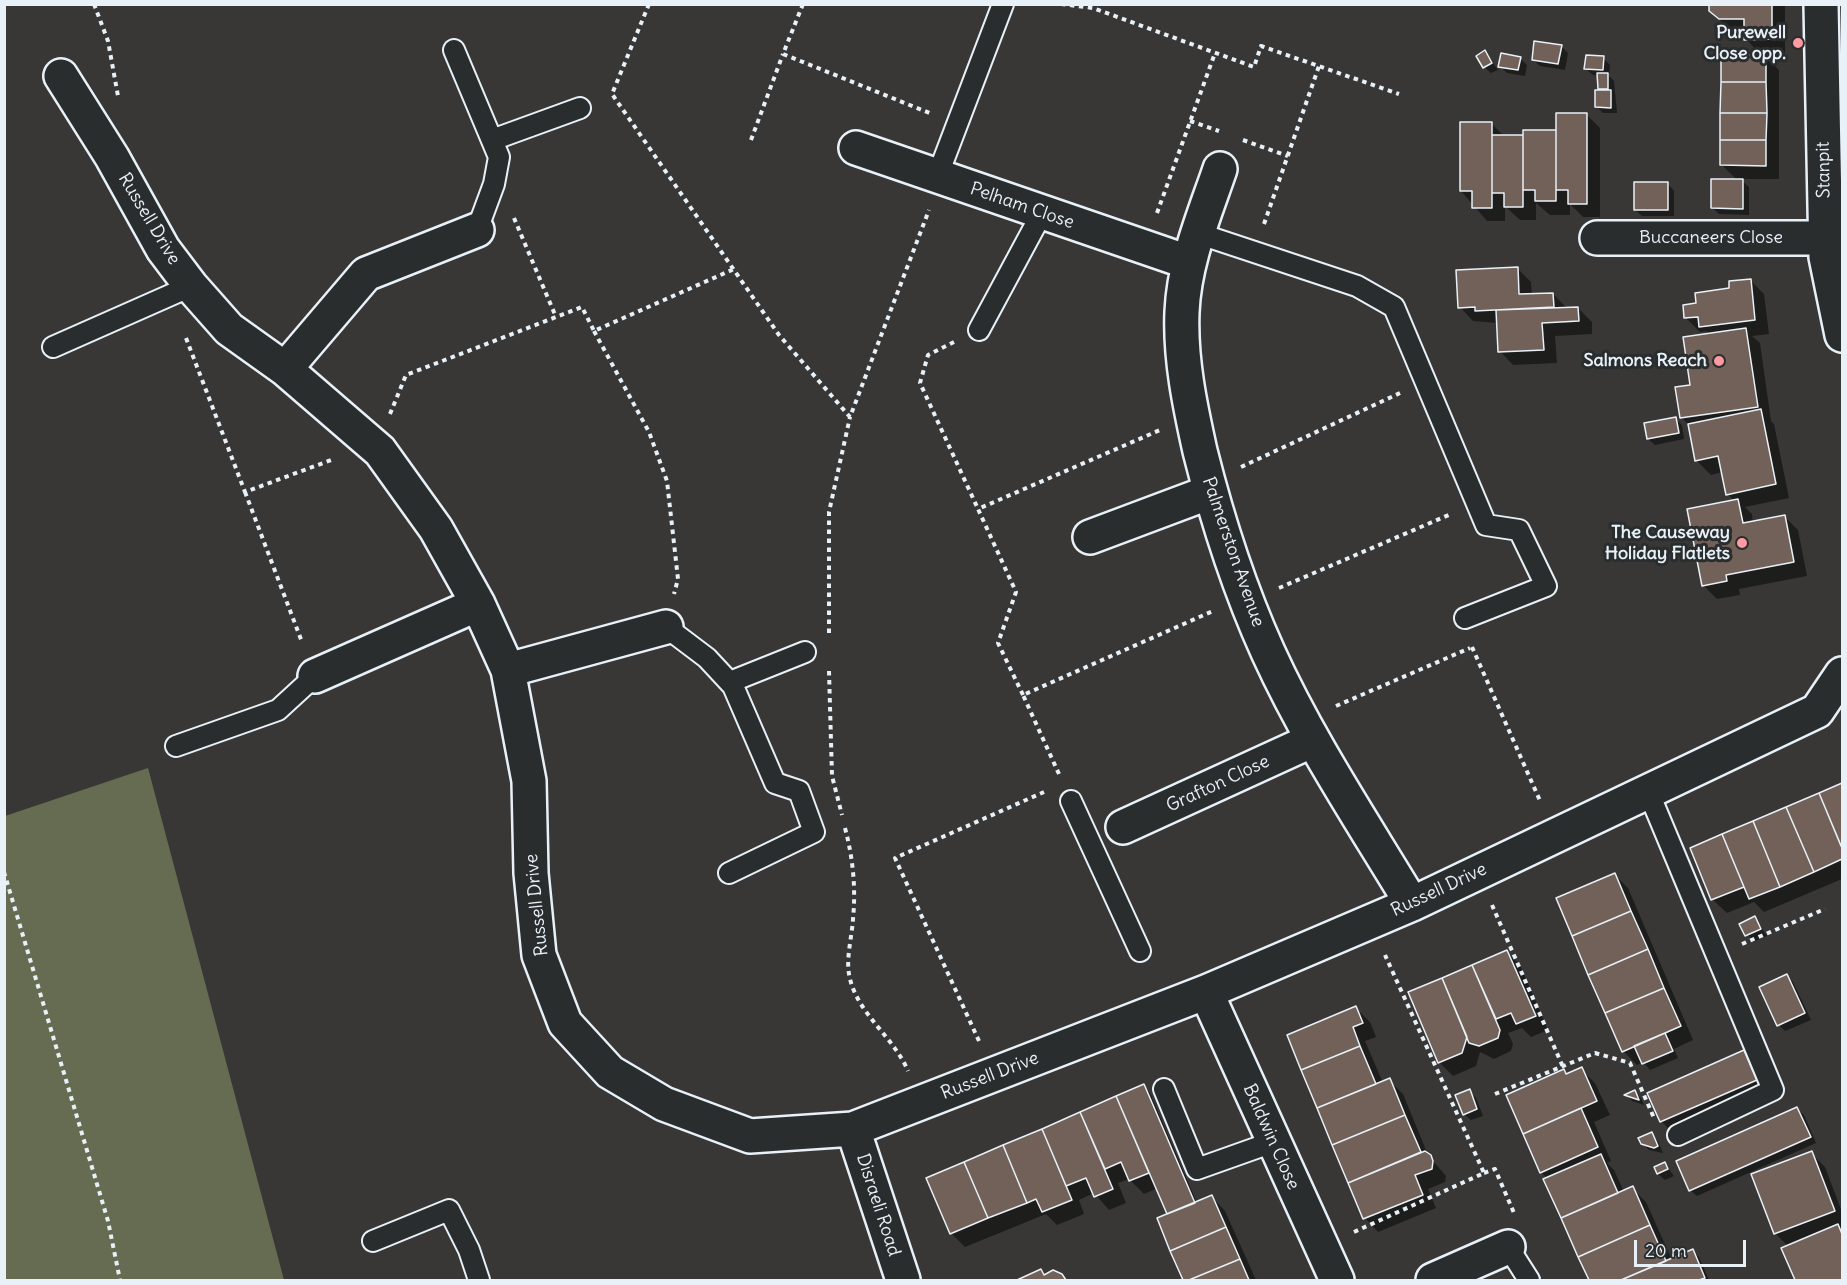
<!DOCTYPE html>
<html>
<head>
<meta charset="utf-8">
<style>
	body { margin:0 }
	#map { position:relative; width:1847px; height:1285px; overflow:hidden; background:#383736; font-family:Delius,sans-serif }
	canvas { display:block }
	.frame { position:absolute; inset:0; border:6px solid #e8f1f8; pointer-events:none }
	.scale { position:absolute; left:1634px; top:1240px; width:112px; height:27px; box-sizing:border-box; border:3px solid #e8f1f8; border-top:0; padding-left:8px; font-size:18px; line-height:21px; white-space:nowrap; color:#e8f1f8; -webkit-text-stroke:4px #2a2d2e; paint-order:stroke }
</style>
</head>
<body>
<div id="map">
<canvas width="1847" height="1285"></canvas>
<div class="frame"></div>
<div class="scale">20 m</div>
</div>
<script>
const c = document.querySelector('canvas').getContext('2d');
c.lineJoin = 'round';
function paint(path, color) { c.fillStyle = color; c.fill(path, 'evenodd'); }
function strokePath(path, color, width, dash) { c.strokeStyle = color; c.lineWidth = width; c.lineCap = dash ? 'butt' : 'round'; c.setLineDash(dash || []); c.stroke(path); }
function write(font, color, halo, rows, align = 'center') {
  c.font = font + ' Delius,sans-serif'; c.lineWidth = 6; c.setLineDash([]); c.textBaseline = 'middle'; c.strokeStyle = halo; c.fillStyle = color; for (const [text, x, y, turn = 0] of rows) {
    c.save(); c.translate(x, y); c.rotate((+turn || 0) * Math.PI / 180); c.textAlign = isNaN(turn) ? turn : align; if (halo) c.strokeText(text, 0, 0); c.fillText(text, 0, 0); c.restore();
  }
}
paint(new Path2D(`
	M148 768 284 1280H5V816Z`), '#666c52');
paint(new Path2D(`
	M1711 4H1785V53H1762L1779 70V179H1740L1749 187V215L1719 214 1713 208 1738 181 1722 165 1762 56 1746 39V32H1735L1725 25 1711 11Z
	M1561 46 1568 53 1565 70 1540 66 1533 60Z
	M1485 52 1498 70 1491 73 1484 67Z
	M1520 58 1527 65 1525 76 1507 73 1500 66Z
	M1603 58 1610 65 1609 76 1614 81 1617 113H1603L1596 106 1599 76 1593 75 1586 69Z
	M1586 114 1600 128V217H1583L1570 204V215H1550L1536 203V220H1520L1505 206V221H1487L1461 191 1491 123 1504 136H1525L1558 132Z
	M1668 184 1674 191V216H1642L1635 210Z
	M1517 268 1531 282 1532 295 1553 294 1567 308H1578L1592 322V334L1555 336 1557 363 1513 365 1500 351 1498 323 1473 321 1460 307Z
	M1750 280 1764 294 1769 334 1752 336 1760 343 1771 421 1774 424 1789 498 1745 507 1752 514 1753 523 1785 517 1798 530 1807 576 1739 589 1740 595 1717 599 1703 585 1734 501 1728 494 1723 472 1711 475 1697 461 1690 426 1681 417 1710 335 1706 331 1700 332 1686 318 1698 304Z
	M1675 418 1682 425 1684 439 1655 445 1648 439Z
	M1842 785V879L1764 912 1754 902 1727 913 1713 900 1691 848Z
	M1614 874 1628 888 1693 1040 1674 1049 1678 1058 1650 1070 1643 1062 1637 1065 1623 1051Z
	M1755 918 1767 936 1753 942 1741 924Z
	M1506 951 1520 965 1548 1030 1531 1037 1522 1028 1508 1033 1513 1044 1511 1051 1494 1059 1480 1052 1476 1066 1453 1076 1439 1062 1410 993Z
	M1787 976 1793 982 1811 1020 1785 1031 1779 1025Z
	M1356 1008 1370 1022 1376 1037 1365 1041 1383 1083 1389 1080 1403 1094 1428 1155 1446 1176 1445 1182 1428 1189 1436 1208 1378 1232 1365 1218 1289 1035Z
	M1744 1052 1750 1059 1762 1087 1668 1128 1661 1121Z
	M1581 1069 1595 1083 1610 1115 1594 1122 1611 1161 1607 1163 1614 1170 1624 1192 1632 1188 1646 1202 1672 1260 1692 1250 1699 1257 1709 1280H1590L1545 1180 1548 1179 1541 1172 1564 1071 1568 1075Z
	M1144 1086 1150 1093 1197 1203 1212 1197 1225 1211 1256 1280H1184L1159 1219 1170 1215 1158 1188 1144 1194 1129 1179 1118 1183 1126 1203 1109 1210 1094 1193 1079 1200 1084 1214 1057 1225 1046 1214 965 1247 951 1233 928 1178Z
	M1469 1091 1476 1098 1483 1116 1471 1120 1464 1114Z
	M1634 1092 1641 1098 1644 1105 1632 1101 1627 1095Z
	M1797 1109 1804 1115 1816 1143 1697 1196 1690 1190Z
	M1651 1134 1658 1141 1663 1153 1649 1150 1642 1143Z
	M1811 1153 1825 1167 1842 1212V1227L1840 1228 1842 1231V1280H1797L1783 1249 1789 1247 1775 1233Z
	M1665 1164 1674 1176 1665 1180 1658 1174Z
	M1041 1271 1045 1275H1062L1067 1280H1021Z`), '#0007');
const building = new Path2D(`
	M1709 4H1772V39L1744 40V19H1719L1709 11Z
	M1534 41 1562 45 1558 64 1532 60Z
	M1485 50 1492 63 1483 68 1476 56Z
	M1501 53 1521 57 1518 70 1498 67Z
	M1586 55 1604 56 1603 70 1584 69Z
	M1721 55H1766V82H1721Z
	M1597 73H1608V89H1598Z
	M1721 82H1766L1767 113H1720Z
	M1595 90H1611V108L1595 107Z
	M1556 113H1587V204H1568V190H1556Z
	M1720 113H1767L1766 140H1720Z
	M1460 122H1492V208H1472V191H1460Z
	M1523 130H1556V201H1535V190H1523Z
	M1492 135H1523V207H1504V193H1492Z
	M1720 140H1766V166L1720 165Z
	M1711 179H1743V209L1711 208Z
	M1634 182H1668V210H1634Z
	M1518 267 1519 294 1553 293 1554 307 1475 311V307L1458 308 1456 270Z
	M1751 279 1755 320 1699 327 1698 317 1684 318 1683 305 1696 303 1695 293 1729 288V281Z
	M1578 307 1579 321 1542 323 1544 350 1498 352 1496 310Z
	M1746 328 1758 407 1680 418 1675 387 1690 385 1683 337Z
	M1761 409 1776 484 1726 495 1718 456 1695 461 1688 424Z
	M1676 417 1679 433 1647 439 1644 423Z
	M1738 499 1743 523 1785 515 1794 562 1726 575 1727 581 1702 586 1687 509Z
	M1842 783V845L1841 846 1819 793Z
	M1819 793 1842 848V859L1814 872 1786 807Z
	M1786 807 1814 872 1780 887 1753 821Z
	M1753 821 1780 887 1749 899 1722 834Z
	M1722 834 1744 887 1711 900 1690 848Z
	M1615 873 1631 911 1572 936 1556 898Z
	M1631 911 1648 949 1588 975 1572 936Z
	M1755 916 1761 929 1745 936 1739 924Z
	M1648 949 1664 988 1605 1013 1588 975Z
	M1507 950 1536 1016 1516 1024 1511 1013 1496 1019 1472 965Z
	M1472 965 1500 1030 1498 1038 1479 1046 1469 1043 1442 978Z
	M1787 974 1805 1013 1777 1026 1759 987Z
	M1442 978 1467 1037 1462 1053 1438 1063 1408 992Z
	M1664 988 1681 1026 1622 1052 1605 1013Z
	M1356 1006 1363 1023 1353 1027 1360 1046 1301 1070 1287 1035Z
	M1665 1033 1673 1051 1642 1064 1634 1046Z
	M1360 1046 1376 1084 1317 1108 1301 1070Z
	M1744 1050 1757 1080 1660 1122 1647 1093Z
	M1582 1067 1597 1101 1523 1134 1506 1095 1564 1069 1566 1074Z
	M1390 1078 1405 1115 1332 1145 1317 1108Z
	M1144 1084 1195 1203 1167 1214 1116 1096Z
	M1470 1089 1477 1109 1463 1115 1455 1095Z
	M1635 1090 1639 1100 1624 1095Z
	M1116 1096 1149 1173 1129 1181 1121 1162 1105 1169 1080 1112Z
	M1797 1107 1811 1137 1689 1191 1676 1161Z
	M1581 1108 1598 1147 1540 1173 1523 1134Z
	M1080 1112 1113 1189 1094 1197 1086 1178 1066 1186 1042 1129Z
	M1405 1115 1421 1152 1348 1183 1332 1145Z
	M1042 1129 1072 1200 1042 1212 1036 1199 1027 1203 1003 1145Z
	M1652 1132 1658 1146 1654 1148 1641 1144 1638 1138Z
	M1003 1145 1027 1203 988 1218 964 1162Z
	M1425 1151 1431 1155 1433 1161 1432 1169 1415 1175 1423 1195 1363 1219 1348 1183Z
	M1812 1151 1835 1211 1774 1234 1751 1174Z
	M1601 1154 1618 1193 1561 1218 1543 1179Z
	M964 1162 988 1218 950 1234 926 1178Z
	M1665 1162 1668 1169 1657 1174 1654 1167Z
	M1633 1186 1650 1225 1578 1257 1561 1218Z
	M1212 1195 1226 1227 1170 1251 1157 1218Z
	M1838 1224 1842 1234V1280H1795L1781 1248Z
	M1650 1225 1666 1261 1621 1280H1589L1578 1257Z
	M1226 1227 1240 1259 1189 1280H1183L1170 1251Z
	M1693 1249 1705 1278 1699 1280H1621Z
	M1240 1259 1249 1280H1189Z
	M1041 1269 1044 1275 1053 1270 1062 1274 1066 1280H1017Z`);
paint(building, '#716158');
strokePath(building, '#e8f1f8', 1.5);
const lane = new Path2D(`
	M454 50 499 157 494 184 477 230
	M492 140 580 108
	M937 177 1003 4
	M1197 233 1357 286 1394 307 1486 525 1519 530 1546 586 1465 618
	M979 330 1042 213
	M53 347 191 286
	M666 627 707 658 733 686 775 783 799 791 814 832 729 873
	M730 682 805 652
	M176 746 278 710 315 676
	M1648 791 1773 1090 1678 1135
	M1071 801 1140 951
	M1164 1089 1197 1169 1273 1142
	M373 1241 449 1210 469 1250 479 1280
	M1508 1247 1529 1280`);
const street = new Path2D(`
	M61 76 112 157 163 249 191 286 229 329 285 369 380 451 436 529 478 604 508 670 529 781 531 873 539 955 565 1023 610 1072 664 1104 750 1136 853 1129 1206 992 1412 904 1817 711 1842 674
	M856 148 1188 262
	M1220 169C1204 216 1184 262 1182 312 1180 359 1190 406 1200 451 1217 519 1239 588 1268 652 1308 740 1362 821 1412 904
	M1597 238H1825
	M285 369 366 274 477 230
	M1090 537 1210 492
	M508 670 666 627
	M315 676 478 604
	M1123 827 1313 740
	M1206 992 1337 1280
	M853 1129 903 1280
	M1433 1280 1508 1247`);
const secondary = new Path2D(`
	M1821 4 1826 257 1842 335`);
strokePath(lane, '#e8f1f8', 24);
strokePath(street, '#e8f1f8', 38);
strokePath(secondary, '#e8f1f8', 38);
strokePath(new Path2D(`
	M94 4 108 41 118 96
	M649 4 612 94 779 335 850 417 929 210
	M803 4 783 54 932 114
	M1061 4 1093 8 1254 67 1261 46 1399 94
	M1190 121 1219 131
	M751 140 783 54
	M1243 140 1288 156
	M1157 213 1215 53
	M514 218 556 317
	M1264 224 1319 66
	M594 331 649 432 667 481 678 579 674 594
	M186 338 245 492 334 459
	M954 342 928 355 920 383 978 509
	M390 414 406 375 582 307 594 331 734 269
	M1241 467 1400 393
	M245 492 302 642
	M1279 588 1451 514
	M829 633V512L850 417
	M1472 647 1541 803
	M829 671 832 776 842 815
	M1023 695 998 643 1016 592 978 509 1160 430
	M1336 706 1470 648
	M1059 774 1023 695 1213 611
	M845 828C853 858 856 888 853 919 852 936 846 958 849 974 855 1012 894 1037 908 1071
	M4 872 108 1221 120 1280
	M1492 905 1563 1067
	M1742 944 1825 909
	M979 1041 895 858 1044 792
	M1495 1094 1595 1053 1630 1063 1654 1118
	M1484 1173 1495 1169 1514 1213
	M1354 1232 1484 1173 1385 955`), '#e8f1f8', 4, [4.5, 4.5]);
strokePath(lane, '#2a2d2e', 20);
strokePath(street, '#2a2d2e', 33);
strokePath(secondary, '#2a2d2e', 33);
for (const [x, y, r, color] of [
	[1798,43,6,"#ff9aa2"],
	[1719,361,6,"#ff9aa2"],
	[1742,543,6,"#ff9aa2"]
]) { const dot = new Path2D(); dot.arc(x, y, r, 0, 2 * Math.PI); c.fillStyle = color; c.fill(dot); strokePath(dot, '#2a2d2e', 2); }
write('bold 18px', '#e8f1f8', '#2a2d2e', [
	["Purewell",1786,33],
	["Close opp.",1786,54],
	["Salmons Reach",1707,361],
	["The Causeway",1730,533],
	["Holiday Flatlets",1730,554]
], 'right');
write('18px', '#e8f1f8', '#2a2d2e', [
	["Stanpit",1824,170,-91],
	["Pelham Close",1022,206,19],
	["Russell Drive",149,219,59],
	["Buccaneers Close",1711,238],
	["Palmerston Avenue",1233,552,71],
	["Grafton Close",1218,784,-25],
	["Russell Drive",1439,890,-25],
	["Russell Drive",537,905,-96],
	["Russell Drive",990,1076,-21],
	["Baldwin Close",1271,1137,66],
	["Disraeli Road",878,1205,72]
]);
</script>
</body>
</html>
